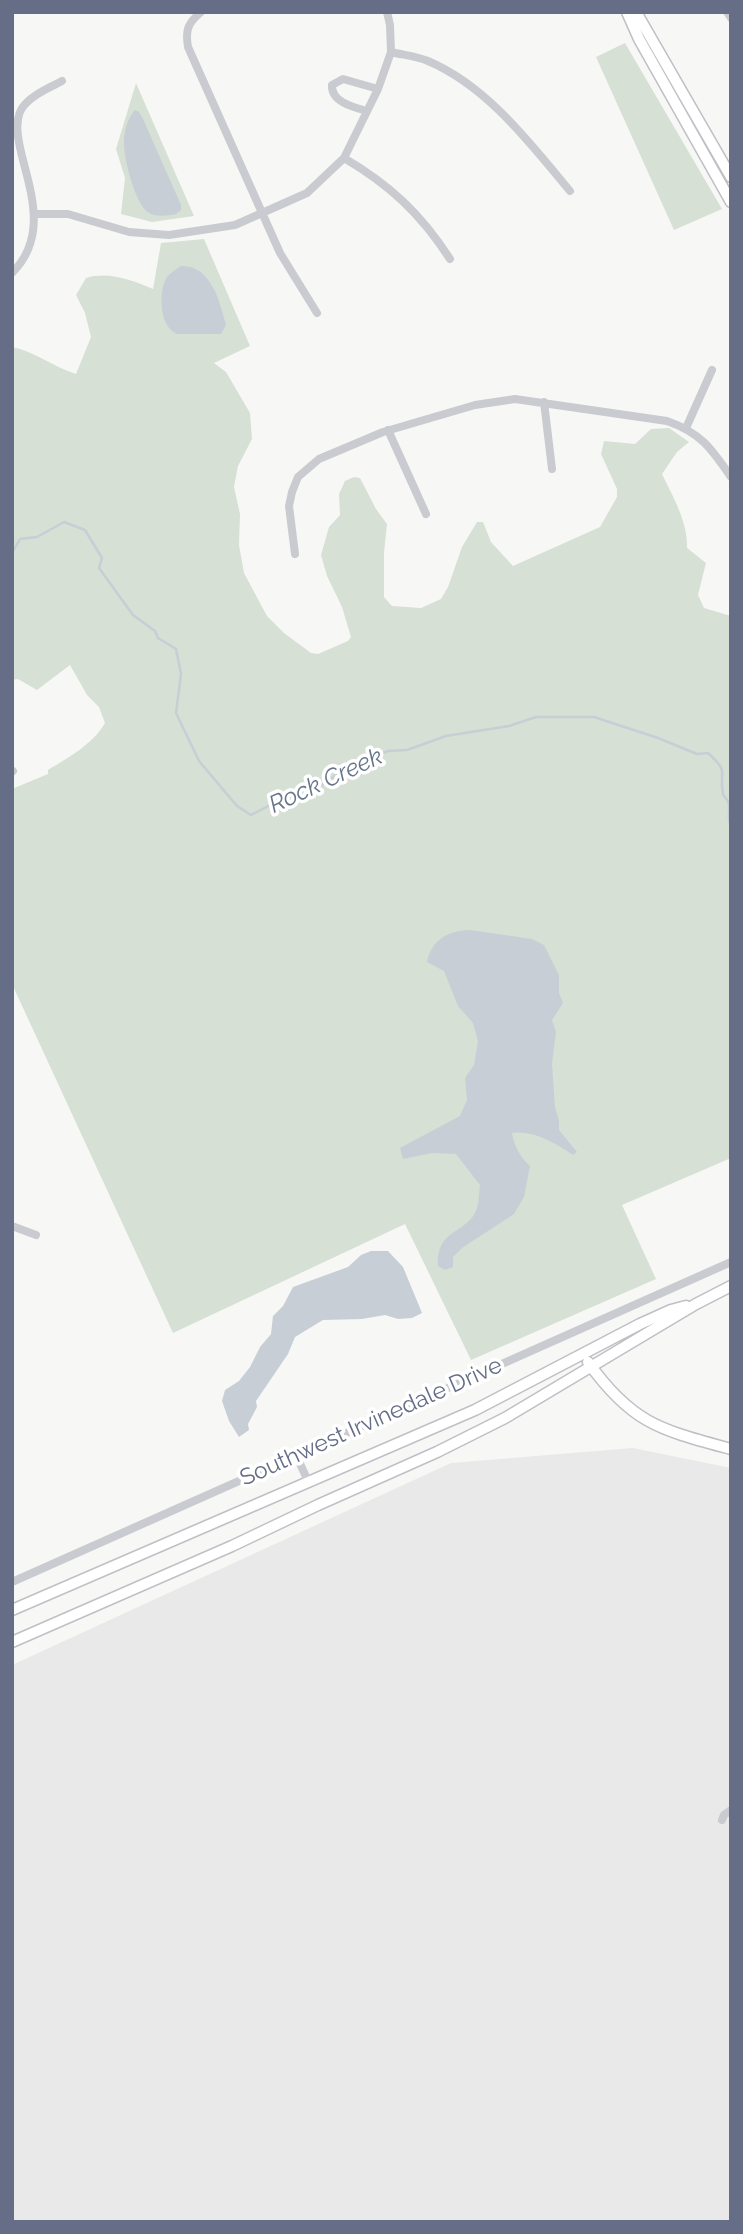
<!DOCTYPE html>
<html>
<head>
<meta charset="utf-8">
<style>
	body { margin:0 }
	#map { position:relative; width:743px; height:2234px; overflow:hidden; background:#f7f8f5; font-family:Raleway,sans-serif }
	canvas { display:block }
	.frame { position:absolute; inset:0; border:14px solid #656d87; pointer-events:none }
</style>
</head>
<body>
<div id="map">
<canvas width="743" height="2234"></canvas>
<div class="frame"></div>
</div>
<script>
const c = document.querySelector('canvas').getContext('2d');
c.lineJoin = 'round';
function paint(path, color) { c.fillStyle = color; c.fill(path, 'evenodd'); }
function strokePath(path, color, width, dash) { c.strokeStyle = color; c.lineWidth = width; c.lineCap = dash ? 'butt' : 'round'; c.setLineDash(dash || []); c.stroke(path); }
function write(font, color, halo, rows, align = 'center') {
  c.font = font + ' Raleway,sans-serif'; c.lineWidth = 7; c.setLineDash([]); c.textBaseline = 'middle'; c.strokeStyle = halo; c.fillStyle = color; for (const [text, x, y, turn = 0] of rows) {
    c.save(); c.translate(x, y); c.rotate((+turn || 0) * Math.PI / 180); c.textAlign = isNaN(turn) ? turn : align; if (halo) c.strokeText(text, 0, 0); c.fillText(text, 0, 0); c.restore();
  }
}
paint(new Path2D(`
	M633 1448 731 1468V2222H12V1665L451 1463Z`), '#e8e9e8');
paint(new Path2D(`
	M625 43 722 209 674 230 596 57Z
	M136 83 194 216 152 222 121 214 125 178 116 149Z
	M204 239 250 346 214 363 226 372 250 413 252 439 238 466 234 487 240 514 239 545 244 573 267 616 284 633 311 653 318 654 348 641 351 637 342 607 327 576 321 555 329 527 340 515 339 494 345 481 354 477 360 478 376 509 387 524 384 553V597L392 606 421 608 441 599 448 587 462 547 477 522H483L491 542 513 566 600 527 617 497V489L601 454 604 441 635 444 651 429 669 428 689 442 677 452 662 474C673 497 688 522 687 548L706 563 698 595 704 608 731 616V1158L622 1205 656 1279 471 1360 405 1224 173 1333 12 984V789L48 774V770C69 757 92 745 105 723L99 707 87 695 70 665 37 690 18 679 12 680V347C34 351 54 367 76 374L91 337 85 313 76 295 86 278C108 271 132 280 153 289L161 243Z`), '#d6e0d5');
paint(new Path2D(`
	M135 110 139 112 143 119 181 205V210L176 214C168 216 156 217 149 213 135 205 123 156 124 141 124 130 128 118 135 110Z
	M181 266C211 265 220 302 226 325L221 334H177C159 327 158 291 167 277 171 272 177 269 181 266Z
	M470 930 532 939 544 945 559 975V993L563 1003 552 1020 556 1032 552 1064 555 1107 559 1121V1130L577 1152 573 1155C555 1143 534 1130 512 1133 514 1146 520 1157 530 1166L524 1197 514 1214 462 1248 453 1257V1267L445 1270 438 1266C436 1227 468 1235 477 1208 479 1201 479 1192 480 1185L456 1154 432 1153 403 1159 400 1148 460 1116 467 1100 465 1078 474 1065 478 1041 473 1023 458 1006 444 971 427 962C432 939 448 931 470 930Z
	M371 1251H388L403 1267 422 1313 412 1318 398 1319 385 1315 362 1319 323 1320 295 1337 288 1354 256 1401 257 1407 248 1424 249 1430 239 1437 229 1421 222 1401 225 1390 239 1381 250 1367 260 1347 271 1334 273 1316 283 1306 293 1287 348 1267 361 1255Z`), '#c8ced5');
strokePath(new Path2D(`
	M12 553 20 539 37 537 64 522 85 530 102 558 99 568 133 615 155 631 158 638 176 649 181 674 176 713 199 761 237 806 251 815 278 801 322 785 353 763H360L388 751 407 750 446 736 509 726 536 717H594L658 738 697 754 708 753C731 774 718 770 723 794 724 797 728 800 729 804 730 812 727 818 731 826
	M731 839V840`), '#c8ced5', 2.5);
const secondary = new Path2D(`
	M627 12 639 39 731 202
	M636 12 731 177
	M588 1362C632 1424 661 1430 731 1449
	M12 1610 475 1410 640 1324 671 1310 686 1306
	M12 1642 232 1546 318 1505 437 1452 505 1418 696 1304 731 1286`);
strokePath(secondary, '#bec0c6', 13);
strokePath(new Path2D(`
	M201 12C188 23 185 30 188 47L280 253 317 313
	M727 12 731 18
	M391 52C403 55 416 56 428 61 487 86 530 143 570 191
	M367 111C353 107 331 102 332 85L343 79 378 89
	M344 158C390 185 421 214 450 259
	M34 214H68L129 232 169 235 235 225 307 193 344 158 378 89 391 52 390 25 387 12
	M12 273C66 219 0 144 22 108 31 95 49 88 62 81
	M544 402 552 469
	M686 428 712 370
	M388 430 426 514
	M295 554 289 506 292 492 298 477 319 459 383 432 475 405 515 399 667 421C701 433 711 448 731 477
	M12 772 13 771
	M12 1226 36 1235
	M296 1455 308 1481
	M12 1582 731 1262
	M722 1820 724 1815 731 1810`), '#cacbd0', 8);
strokePath(secondary, '#fff', 10);
write('23px', '#656d87', '#fff', [
	["Southwest Irvinedale Drive",371,1422,-24]
]);
write('italic 24px', '#66758a', '#fff', [
	["Rock Creek",326,781,-25]
]);
</script>
</body>
</html>
